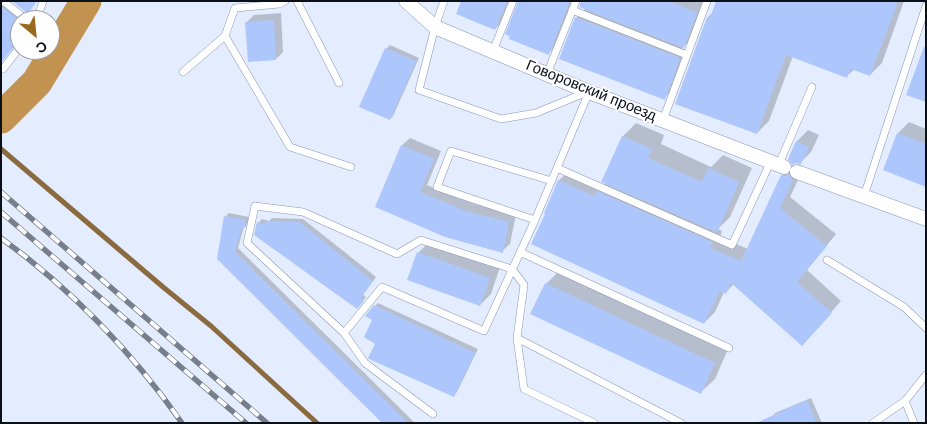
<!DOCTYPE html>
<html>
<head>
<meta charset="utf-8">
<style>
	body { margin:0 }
	#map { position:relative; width:927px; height:424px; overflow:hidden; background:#e4edff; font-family:Helvetica,sans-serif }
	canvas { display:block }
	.frame { position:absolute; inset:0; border:2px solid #0a0f18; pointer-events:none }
	.north { position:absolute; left:10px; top:10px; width:50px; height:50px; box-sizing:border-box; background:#fff; border:1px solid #9d9fa3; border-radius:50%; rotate:152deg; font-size:14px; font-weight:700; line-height:20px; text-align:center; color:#0a0f18 }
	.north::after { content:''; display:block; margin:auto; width:18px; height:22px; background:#9a691c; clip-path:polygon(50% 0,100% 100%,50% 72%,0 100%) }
</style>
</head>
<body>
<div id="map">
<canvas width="927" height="424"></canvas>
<div class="frame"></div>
<div class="north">С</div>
</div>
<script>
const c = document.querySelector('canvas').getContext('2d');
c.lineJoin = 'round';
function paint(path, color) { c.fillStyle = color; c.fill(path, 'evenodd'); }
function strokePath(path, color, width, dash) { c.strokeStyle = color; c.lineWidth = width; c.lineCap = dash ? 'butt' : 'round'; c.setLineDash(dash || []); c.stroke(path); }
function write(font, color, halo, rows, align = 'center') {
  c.font = font + ' Helvetica,sans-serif'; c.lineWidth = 4; c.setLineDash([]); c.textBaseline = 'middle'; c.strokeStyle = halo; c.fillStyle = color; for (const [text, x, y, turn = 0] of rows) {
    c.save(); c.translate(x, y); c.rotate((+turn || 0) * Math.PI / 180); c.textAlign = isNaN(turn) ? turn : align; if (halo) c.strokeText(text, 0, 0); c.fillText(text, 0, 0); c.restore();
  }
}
paint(new Path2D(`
	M1 1 24 20H20V39L1 58Z
	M462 1H513L507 17 495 29Z
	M519 1H576L560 42 548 54Z
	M582 1H708L696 35 682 48 687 51 672 91 664 98 576 18 586 8Z
	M717 1H904L882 63 870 75 855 69 847 76 793 56 769 121 757 133 708 17 713 12Z
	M281 13 283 52 276 59 246 23 254 15Z
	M390 45 419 58 393 116 390 119 386 49Z
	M909 122 926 129V185L898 133Z
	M636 123 664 135 661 144 711 167 723 155 752 168 730 217 718 229 722 231 720 237 748 249 782 176 793 165 800 164 803 169 790 197 836 234 807 270 841 301 812 334 734 284 726 292H724L715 312 704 323 547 213 559 180 570 170 604 185 607 183 623 136Z
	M808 130 819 135 811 152 800 163 789 159 797 141Z
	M410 138 441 151 427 185 474 204 516 214 510 244 502 251 376 206 402 145Z
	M229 213 249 217 248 223 245 227 244 226 238 248 415 423H384L219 258 225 217Z
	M272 218 303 219 376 277 363 295 366 297 360 304 258 223 262 219 269 221Z
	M429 242 500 267 491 294 480 305 418 253Z
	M560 270 728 349 715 379 701 392 546 284Z
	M378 303 478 349 457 392 454 395 377 343 375 306Z
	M811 398 822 423H774L772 417 775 413Z`), '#0003');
strokePath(new Path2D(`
	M1 149 163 287 211 326 317 423`), '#8a6b3f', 5);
strokePath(new Path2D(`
	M1 118 37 82 86 1`), '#c19250', 31);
paint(new Path2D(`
	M12 1H37L28 14Z
	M461 1H507L495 30 456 14Z
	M518 1H570L549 55 509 39 510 37 505 34Z
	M581 1H669L697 13 684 48 579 7Z
	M716 1H898L870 76 851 69 847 78 786 55 757 134 675 104 707 17 710 18Z
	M1 6 20 21V40L1 63Z
	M575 17 680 58 665 100 559 59Z
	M274 20 276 60 248 62 245 22Z
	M924 47H926V102L906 95Z
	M385 48 416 61 390 120 359 107Z
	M897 133 926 144V187L883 170Z
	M622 136 652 149 648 158 702 182 708 168 739 182 717 232 601 182Z
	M796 141 809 147 801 164 796 163 792 165 788 159Z
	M401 145 434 159 420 192 466 211 509 222 503 253 445 237 375 207Z
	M789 174 793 180 780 208 827 246 797 282 832 313 802 346 731 283 726 294 720 291 704 324 531 244 545 214 544 213 558 180 594 196 597 191 712 242 710 248 741 261 781 175 785 176Z
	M224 216 246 220 245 228 242 226 235 252 408 423H382L217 259Z
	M267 221 299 222 373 281 360 299 364 301 357 309 254 235 257 222 265 224Z
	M417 252 490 278 480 306 407 280Z
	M545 283 715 363 701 394 530 314Z
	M374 305 475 353 454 397 369 359 368 358 375 344 364 337 372 320 365 316Z
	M807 400 817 423H756Z`), '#adc7fd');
const service = new Path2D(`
	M3 1 27 20
	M297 1 339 83
	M444 1 435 27 419 90 501 119 536 113 587 92
	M572 10 687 55
	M37 20 43 1
	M225 36 290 147 351 167
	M493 51 513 1
	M3 69 20 47
	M183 72 225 36 235 8 279 4 285 1
	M547 74 576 1
	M663 120 707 1
	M779 164 812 87
	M557 168 732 245 771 161
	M552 181 451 151 437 187 535 220 589 92
	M864 196 926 6
	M535 220 484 331 382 287 344 333 247 243 255 206 303 212 397 254 421 240 512 269 524 285 517 338 524 389 594 423
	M520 252 729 348
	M827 260 904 307 926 328
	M344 333 365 363 433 414
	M517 338 681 423
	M873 423 905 401
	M914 423 905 401 926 375`);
const minor = new Path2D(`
	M406 1 435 27 589 92 784 167
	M797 172 926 219`);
strokePath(service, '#8996b1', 8);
strokePath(minor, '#8996b1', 15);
strokePath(service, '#fff', 7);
strokePath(minor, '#fff', 14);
const rail = new Path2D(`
	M1 192 267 423
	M1 212 246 423
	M1 238C71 289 132 352 182 423`);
strokePath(rail, '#777e8c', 5.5);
strokePath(rail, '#fff', 4, [11]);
write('15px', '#0a0f18', '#fff', [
	["Говоровский проезд",591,91,22]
]);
</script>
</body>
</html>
